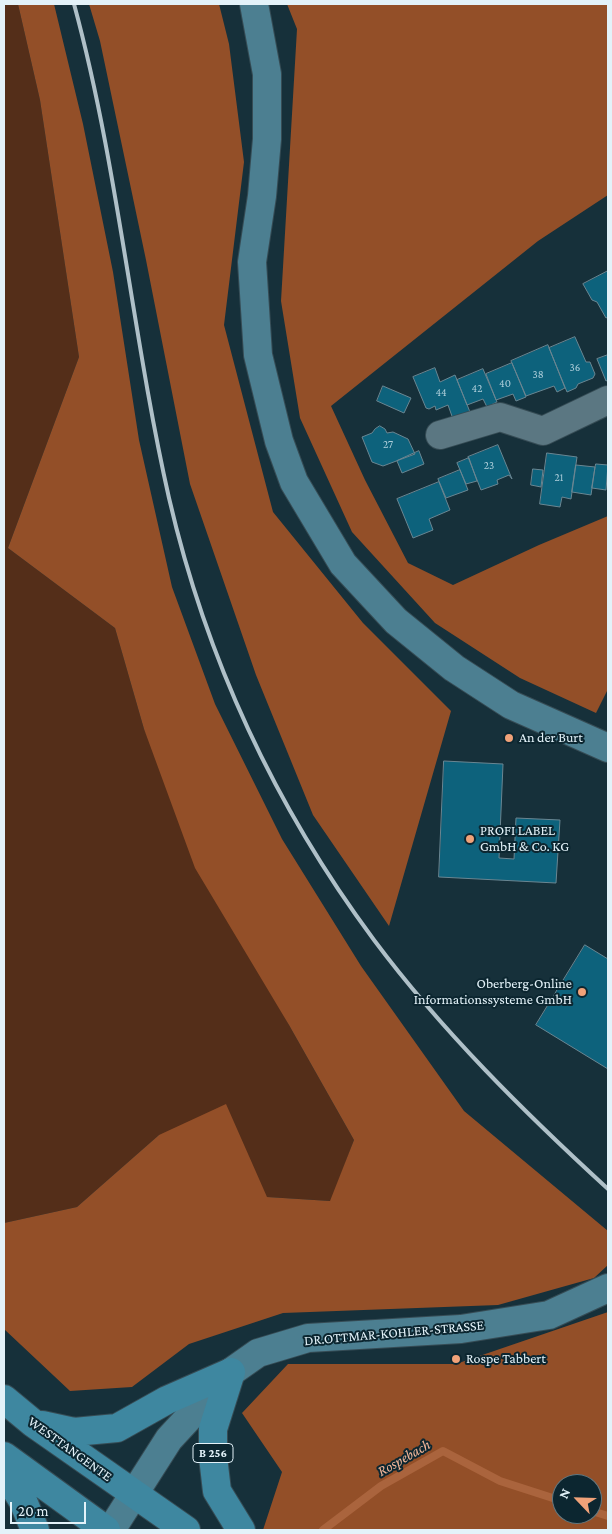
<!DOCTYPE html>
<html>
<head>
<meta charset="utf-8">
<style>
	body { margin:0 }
	#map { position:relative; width:612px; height:1534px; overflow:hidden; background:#16303a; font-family:"Crimson Pro",serif }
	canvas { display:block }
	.frame { position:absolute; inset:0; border:5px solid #e3f2f9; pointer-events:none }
	.north { position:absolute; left:552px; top:1474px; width:50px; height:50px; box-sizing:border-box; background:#0c2630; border:1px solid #627880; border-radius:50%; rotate:294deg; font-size:14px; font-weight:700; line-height:20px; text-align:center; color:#e3f2f9 }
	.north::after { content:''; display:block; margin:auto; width:18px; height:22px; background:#f0a279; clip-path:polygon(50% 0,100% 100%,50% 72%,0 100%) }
	.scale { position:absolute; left:10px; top:1502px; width:76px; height:22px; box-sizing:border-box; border:2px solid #e3f2f9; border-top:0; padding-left:6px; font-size:15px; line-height:18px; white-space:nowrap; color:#e3f2f9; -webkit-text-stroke:4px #0c2630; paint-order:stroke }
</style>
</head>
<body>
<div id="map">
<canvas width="612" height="1534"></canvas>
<div class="frame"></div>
<div class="north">N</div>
<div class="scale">20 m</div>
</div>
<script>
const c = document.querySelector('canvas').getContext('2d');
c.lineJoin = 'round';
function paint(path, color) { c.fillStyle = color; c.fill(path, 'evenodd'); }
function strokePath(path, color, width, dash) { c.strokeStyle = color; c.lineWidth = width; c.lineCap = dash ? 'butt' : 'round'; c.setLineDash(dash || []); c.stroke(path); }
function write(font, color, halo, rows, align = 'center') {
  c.font = font + ' "Crimson Pro",serif'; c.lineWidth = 4; c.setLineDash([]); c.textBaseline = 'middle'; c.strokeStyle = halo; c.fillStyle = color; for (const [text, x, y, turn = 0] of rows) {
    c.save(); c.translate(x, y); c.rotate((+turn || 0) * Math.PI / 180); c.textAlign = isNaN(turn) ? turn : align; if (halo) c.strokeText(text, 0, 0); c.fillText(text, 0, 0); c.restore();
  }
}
paint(new Path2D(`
	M4 4H18L40 100 79 357 8 548 115 628 144 729 289 1025 354 1140 331 1201 267 1197 159 1135 77 1207 4 1223Z`), '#542e19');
paint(new Path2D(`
	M18 4H54L83 124 113 272 139 440 172 587 215 704 282 839 361 966 464 1111 608 1231V1265L594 1278 498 1305 283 1313 189 1344 132 1387 70 1391 4 1329V1223L77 1207 159 1135 226 1104 267 1197 330 1201 354 1140 289 1025 195 868 144 729 115 628 8 548 79 357 40 100Z
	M89 4H219L229 44 244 162 224 325 273 512 363 623 451 711 389 926 313 815 256 675 190 484 146 260 100 41Z
	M287 4H608V195L538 241 331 406 365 480 408 563 453 585 539 545 608 516V689L596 713 520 678 435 623 352 532 300 418 281 301 297 29Z
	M608 1312V1530H263L282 1472 242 1413 288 1364H456ZM562 1484H592V1514H562Z`), '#934f28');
strokePath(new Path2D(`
	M592 1511 608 1516
	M323 1530 381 1486 443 1451 500 1481 562 1501`), '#aa643d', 8);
const building = new Path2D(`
	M608 271V317L606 318 597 302 592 300 583 284Z
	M575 337 586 362H590L595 374 593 378 578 384 576 388 567 392 549 348Z
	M548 345 565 388 557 392 554 386 526 396 511 361Z
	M608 355V380L606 381 597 359Z
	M512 363 526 397 516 401 513 394 496 400 486 374Z
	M435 368 440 382 455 375 470 412 453 419 448 405 436 410 435 406 429 409 426 408 413 377Z
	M483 369 497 402 487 407 483 399 467 405 457 380Z
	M383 386 411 398 404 413 377 401Z
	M380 426 385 429 387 433 393 432 408 439 415 454 383 466 372 462 362 437 372 433 375 429Z
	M498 445 512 479 509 475 497 480 498 484 481 490 468 457Z
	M419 451 424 464 402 473 397 461Z
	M547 453 577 457 571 499 562 497 560 507 540 504Z
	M469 458 477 481 466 484 457 463Z
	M596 464 608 465 606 490 592 488Z
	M576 465 595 467 591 495 572 492Z
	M533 469 543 470 541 487 531 485Z
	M460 470 468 490 446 498 438 479Z
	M439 482 450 510 429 519 433 530 413 538 397 499Z
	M444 761 503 764 499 858 514 859 516 818 560 820 556 883 439 877Z
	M585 945 608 959V1069L536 1025Z`);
paint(building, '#0d627c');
strokePath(building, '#6a8692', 1);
const street = new Path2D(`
	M440 435 500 417 543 431 608 400`);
const secondary = new Path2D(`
	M254 4 267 74V139L262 196 252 262 258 355 279 441 294 482 343 564 396 621 454 668 511 705 608 748
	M111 1530 169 1439 231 1372 258 1353 308 1338 461 1329 549 1315 608 1288`);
const primary = new Path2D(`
	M231 1372 213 1429V1457L217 1491 241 1530
	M4 1399 33 1423 186 1530
	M42 1425 74 1432 117 1428 167 1400 231 1372
	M4 1456 106 1530
	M4 1471 23 1501 35 1530`);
strokePath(street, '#364c55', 30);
strokePath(secondary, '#364c55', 30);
strokePath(primary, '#364c55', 30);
strokePath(street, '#5b7782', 28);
strokePath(secondary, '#4c7f91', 28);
strokePath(primary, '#3e87a0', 28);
strokePath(new Path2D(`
	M74 4C118 166 132 334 169 498 206 658 276 808 374 940 442 1031 524 1112 608 1189`), '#afc0c8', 4);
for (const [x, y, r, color] of [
	[509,738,5,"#f0a279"],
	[470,839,5,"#f0a279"],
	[582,992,5,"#f0a279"],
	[456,1359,5,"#f0a279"]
]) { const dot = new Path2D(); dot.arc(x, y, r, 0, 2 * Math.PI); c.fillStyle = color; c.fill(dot); strokePath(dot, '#0c2630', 2); }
write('11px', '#aeceda', null, [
	["36",575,368],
	["38",538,375],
	["40",505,384],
	["42",477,389],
	["44",441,393],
	["27",388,445],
	["23",489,466],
	["21",559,478]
]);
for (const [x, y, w] of [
	[213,1453,40]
]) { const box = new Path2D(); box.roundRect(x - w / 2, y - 9.5, w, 19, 4); c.fillStyle = '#0c2630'; c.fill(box); strokePath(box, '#e3f2f9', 1); }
write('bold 12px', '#e3f2f9', null, [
	["B 256",213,1453]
]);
write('14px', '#e3f2f9', '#0c2630', [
	["An der Burt",519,738],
	["PROFI LABEL",480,831],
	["GmbH & Co. KG",480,847],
	["Oberberg-Online",572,984,"right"],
	["Informationssysteme GmbH",572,1000,"right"],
	["Rospe Tabbert",466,1359]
], 'left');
write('14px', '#e3f2f9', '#0c2630', [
	["DR.OTTMAR-KOHLER-STRASSE",394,1333,-5],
	["WESTTANGENTE",70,1449,36]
]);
write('italic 15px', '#f2b698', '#0c2630', [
	["Rospebach",404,1458,-30]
]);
</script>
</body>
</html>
